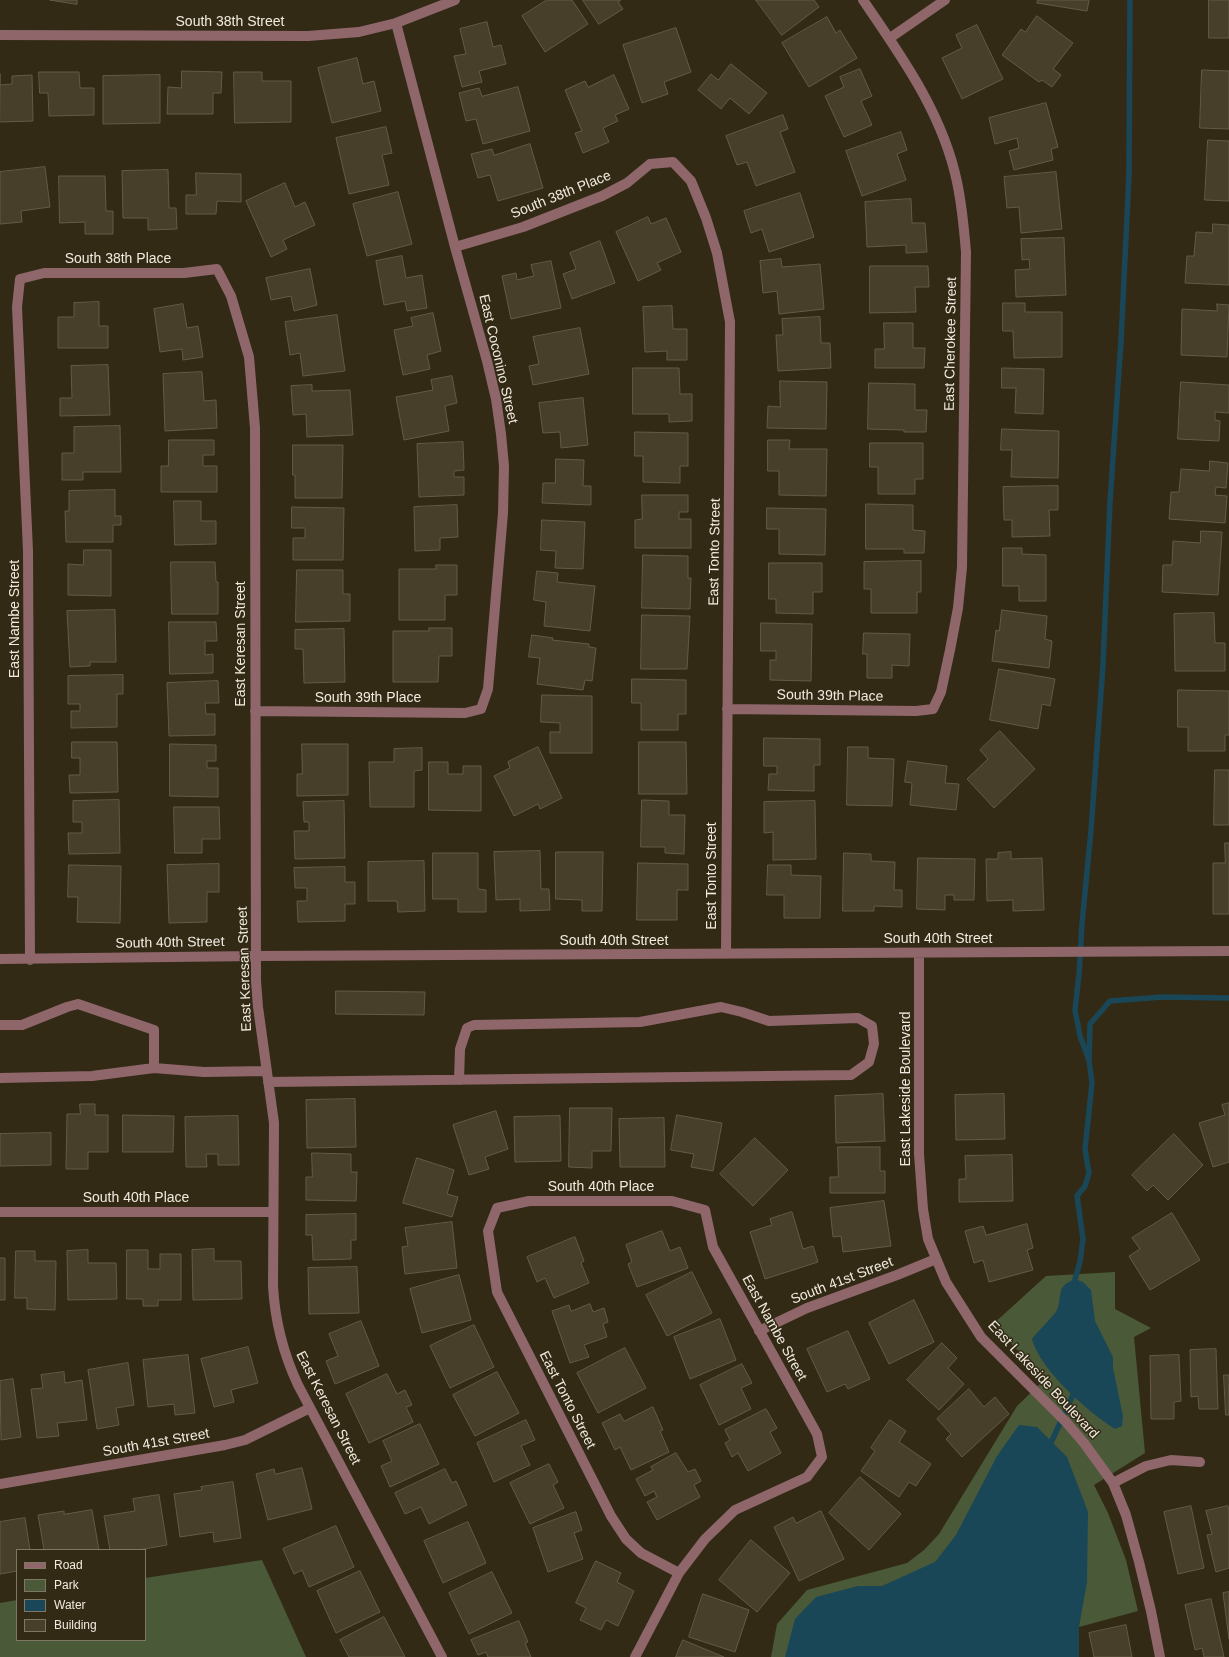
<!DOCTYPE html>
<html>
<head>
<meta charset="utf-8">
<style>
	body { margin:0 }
	#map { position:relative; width:1229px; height:1657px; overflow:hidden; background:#332a16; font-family:Arial,sans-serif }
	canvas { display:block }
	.legend { position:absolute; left:16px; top:1549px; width:130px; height:92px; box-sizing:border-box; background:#332a16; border:1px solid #7f7766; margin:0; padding:5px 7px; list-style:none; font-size:12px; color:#f1ebdf }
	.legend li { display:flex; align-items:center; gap:8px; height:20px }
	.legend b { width:20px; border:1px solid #7f7766 }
</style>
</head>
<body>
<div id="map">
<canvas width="1229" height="1657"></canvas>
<ul class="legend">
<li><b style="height:5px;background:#8f676a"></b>Road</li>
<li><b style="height:11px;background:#4a5938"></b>Park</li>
<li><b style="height:11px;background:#194757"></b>Water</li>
<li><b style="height:11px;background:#473f29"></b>Building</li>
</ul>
</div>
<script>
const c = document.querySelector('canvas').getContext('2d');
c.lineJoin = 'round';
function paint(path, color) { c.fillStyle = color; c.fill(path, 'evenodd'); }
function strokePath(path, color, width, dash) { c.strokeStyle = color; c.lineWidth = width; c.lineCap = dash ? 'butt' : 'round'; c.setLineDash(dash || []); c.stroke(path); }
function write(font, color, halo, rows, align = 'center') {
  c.font = font + ' Arial,sans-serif'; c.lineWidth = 3; c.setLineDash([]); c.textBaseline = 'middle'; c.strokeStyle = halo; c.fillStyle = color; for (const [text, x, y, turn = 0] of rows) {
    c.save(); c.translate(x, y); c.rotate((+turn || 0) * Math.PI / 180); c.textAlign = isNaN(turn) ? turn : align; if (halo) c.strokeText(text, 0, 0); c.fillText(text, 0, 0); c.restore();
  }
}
paint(new Path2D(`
	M1115 1272V1309L1151 1328 1134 1337 1145 1453 1094 1485 1108 1513 1126 1560 1138 1611 1079 1627V1657H771L777 1624 807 1590 907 1563 924 1550 939 1534 1017 1406 1046 1378 992 1325 1046 1276Z
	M262 1560 306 1657H0V1603L17 1600V1640H145V1578Z`), '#4a5938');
paint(new Path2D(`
	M1075 1279 1083 1282 1091 1290 1095 1321 1113 1357V1368L1123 1416 1122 1426 1115 1429C1088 1412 1040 1370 1032 1339 1037 1332 1054 1316 1057 1310 1063 1295 1055 1287 1075 1279Z
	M1019 1425 1037 1427 1067 1457 1088 1512 1087 1582 1079 1627V1657H785L795 1619 816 1597 858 1586H882L935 1562 956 1535 997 1456Z`), '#194757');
strokePath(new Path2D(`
	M1089 1060 1080 1036 1075 1010 1079 974 1082 924 1091 830 1103 665 1110 502 1121 341 1129 175 1130 0
	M1075 1285V1279L1080 1262 1083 1239 1077 1196 1085 1186 1089 1173 1085 1149 1092 1083 1089 1060 1090 1024 1110 1001 1162 997 1229 998
	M1049 1447 1073 1395 1074 1389`), '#194757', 5.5);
const building = new Path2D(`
	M50 0H77V4Z
	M547 0H572L588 24 545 52 522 16Z
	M583 0H621L618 2 623 9 599 24Z
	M756 0H814L819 7 782 35Z
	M1038 0H1089L1087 11 1037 3Z
	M1209 0H1229V38H1209Z
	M1037 16 1073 43 1053 69 1061 75 1052 87 1042 80 1039 82 1002 55 1021 29 1025 32Z
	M827 17 836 33 840 30 857 58 809 87 782 43Z
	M487 22 493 47 501 45 506 64 479 71 482 82 462 87 454 56 466 54 460 29Z
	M977 25 1003 79 962 99 942 58 962 48 956 35Z
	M676 28 691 72 664 82 668 94 642 103 623 45Z
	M357 58 363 84 374 81 381 111 332 123 318 68Z
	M731 64 767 93 749 114 730 98 721 109 698 90 711 74 718 80Z
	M860 69 872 96 861 101 872 125 844 137 825 96 844 87 840 77Z
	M1202 70 1229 71V129L1200 128Z
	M182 71 222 72 221 93H213V114H167L168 87 181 88Z
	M39 72H79L80 88H94V115L49 116 48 93H40Z
	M234 72H262V81H291V122L235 123Z
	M0 74V85L12 84V76L32 75 33 121 0 122Z
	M160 75V123L103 124V76Z
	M614 75 629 109 615 115 618 121 603 128 609 142 583 153 575 133 582 131 565 90 585 81 588 87Z
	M518 87 530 131 483 144 476 119 466 121 459 93 479 88 482 96Z
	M1046 103 1058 147 1051 149 1053 160 1014 170 1009 151 1019 148 1017 138 995 144 989 118Z
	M783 115 788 129 780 132 795 172 756 186 747 162 737 165 726 136Z
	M386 127 392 153 382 155 389 185 349 194 336 138Z
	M901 132 907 150 897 154 906 180 862 196 846 151Z
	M1208 140 1229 141V201L1205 200Z
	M530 144 543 188 498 201 490 175 478 178 471 154 492 149 494 155Z
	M45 167 50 207 21 211 22 222 0 224V172Z
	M168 170 169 208H176L177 229 148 230V218H123L122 171Z
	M1056 172 1062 229 1021 233 1019 207 1007 208 1004 177Z
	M196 173 241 174V202L217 201 216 214H186V195H196Z
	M59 176H105L106 211H113V234H85V222L60 223Z
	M285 183 295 207 305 202 315 225 283 240 287 249 271 257 246 201Z
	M398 192 412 244 367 256 353 204Z
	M800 193 814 237 769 252 762 229 751 233 744 211Z
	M911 199 912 223H925L927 252 906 253V245L867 247 865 202Z
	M648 217 651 224 666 218 681 252 657 263 661 270 638 281 616 232Z
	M1213 224 1229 225V285L1185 283 1187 256H1194L1196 232 1212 233Z
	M1064 238 1066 295 1016 297 1015 270 1030 269 1029 259 1022 260 1021 239Z
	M600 241 615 283 572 299 563 274 576 269 570 253Z
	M402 256 406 278 422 275 427 308 407 311 405 301 384 305 376 261Z
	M781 259 782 267 820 264 824 309 779 314 777 291 763 293 760 261Z
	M551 261 561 308 511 319 502 276 516 273 517 280 534 276 531 265Z
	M870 266H928L929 287H915L916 312 870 313Z
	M310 269 317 305 294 311 291 296 271 300 266 278Z
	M99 302V326H108V348H58V317H74V303Z
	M1003 303H1025V312H1062V357L1014 358 1013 331H1003Z
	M183 304 187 328 198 326 203 357 183 360 182 349 160 352 154 309Z
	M1217 304 1229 305 1227 357 1181 355 1182 309 1217 311Z
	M672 306 673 329H687V360H667V351L645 352 643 307Z
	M433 313 441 351 427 355 430 369 403 375 394 330 413 326 411 318Z
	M337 315 345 371 303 376 300 353 290 355 285 322Z
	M820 317 821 343H830L831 368 778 371 776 335H783L782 319Z
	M884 323H913V348H925L924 368H875V349H884Z
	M580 328 589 374 533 385 529 366 539 364 533 337Z
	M108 365 110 415 60 416V398H72L71 366Z
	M633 368H679L680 394H692V421L669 422V414H633Z
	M1002 368 1044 369 1043 414 1015 413 1016 388H1002Z
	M202 372 204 401 216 400 217 428 165 431 163 374Z
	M452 376 457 403 445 406 449 431 404 440 396 397 433 390 431 380Z
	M780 381 827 382 826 429 767 428 768 406 780 407Z
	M1181 382 1229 385V413L1215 412V420L1220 421 1219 441 1178 439Z
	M869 383 915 384V410H927L926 432H904V430L868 429Z
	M312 385V391L350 390 353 435 307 437 306 414 293 415 291 386Z
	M583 398 588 445 561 448 560 432 543 433 539 403Z
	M120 426 121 472H83V480H62V453H74V427Z
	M1002 429 1059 431 1058 478 1011 477 1012 450H1001Z
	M635 432 688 433V466H680V483L643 482V456H635Z
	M169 440H214V455H203V466H217V492H161V466H168Z
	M768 440H790L789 449H827L826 496 779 495V471H768Z
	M463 442 464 470 454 471V477H464V495L419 497 417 444Z
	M870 443H923V479H915V494H878V467H870Z
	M293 445H343L342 498H295V475H293Z
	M556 459 584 460 583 486H591V505L542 503 543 483H555Z
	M1210 461 1228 463 1226 488 1216 487 1215 495 1227 496 1225 523 1169 519 1171 492H1179L1181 469 1209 471Z
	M1058 486V510H1049L1050 536 1012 537V520H1004L1003 487Z
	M115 490V516H121V525H113V542H66L65 511H69V491Z
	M642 495H688V512H679V519H691V548H635V520L642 519Z
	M174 501H201V521H216V544L175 545Z
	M866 504 913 505V530L925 531 924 553H904V549H866Z
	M457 505 458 537 440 538V550L415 551 414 507Z
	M292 507 344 508 343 560H293V538H305V528H292Z
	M767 508 826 509 825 555 779 554V529H767Z
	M542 520 585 522 583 569 555 568 556 551 541 550Z
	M1201 531 1222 532 1218 595 1162 592 1163 565H1172L1173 541 1200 543Z
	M1003 548H1022V554L1046 555V601H1019V586H1003Z
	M84 550H111V596L68 595V564L83 565Z
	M643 555 688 556V578H691L690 609 642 608Z
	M921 561V592H917V613H871V589H864V562Z
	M171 562H215L216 582H218V614H172Z
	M769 563H822V592H813V614L776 613V599H769Z
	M436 565H457V595H445V620H399V569H436Z
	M297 570H343V594H350V621L296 622Z
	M537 571 558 573 557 582 595 586 590 631 544 626 546 602 534 600Z
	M115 610 116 662H90V666L70 667 67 611Z
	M1002 610 1047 616 1045 639 1052 641 1049 668 992 661 996 630 999 631Z
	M1214 613 1215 643H1225V671H1175L1174 614Z
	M642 615 690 616 687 669H641Z
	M169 622H216L217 641H205V655L213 654V673L170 674Z
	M761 623 812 624 811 681 770 680V660H776V651H761Z
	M429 628H452V656H439L438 682H393V631H429Z
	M344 629 345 682 304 683 303 649H295V630Z
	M864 633 910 634 909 666 892 665V678H867V654H863Z
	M532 635 553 638 552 640 589 644V647L596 648 592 681 585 680 583 690 537 684 540 658 529 657Z
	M999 669 1055 679 1050 706 1042 704 1038 729 990 720Z
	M123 675V694H117V727L71 728V711H80V704H68V676Z
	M632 679 686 680V714H678V730H641V703H632Z
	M218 681 219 703H205L206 714H215V735L169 736 167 683Z
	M1178 690 1229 691V735H1225V751H1188V727H1178Z
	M542 695 592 696V753H550V732H560V723L541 722Z
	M1000 731 1035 769 994 808 967 779 988 759 980 750Z
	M764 738 820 739V765H814V791L768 790 769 774H777V766H764Z
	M72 742H117L118 792 70 793 69 775H80V758H72Z
	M639 742H686L687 794H639Z
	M170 744 216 745V761H207V768H218V797L170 796Z
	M302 744H348V795L297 796V774H302Z
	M538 747 562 798 540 809 538 804 514 816 494 776 510 768 508 762Z
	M848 747H868V758L894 759 892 806 847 805Z
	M422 748V770L414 771V807H370L369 762H394V749Z
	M908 761 947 766 945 783 959 784 956 810 910 805 912 783 905 782Z
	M429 762H448V774H463V766H481V811L429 810Z
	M1215 770H1229V825H1214Z
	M119 800 120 853 69 854 68 833H82V822H73V801Z
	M642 800 669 801V815H685L684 854 665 853V847H641Z
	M344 801 345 858 295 859 294 831H309V822H304L303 802Z
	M815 801 816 859 773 860V832L764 833V802Z
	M174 807H219L220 839H202V853H175Z
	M1225 843H1229V914H1213V863H1225Z
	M540 851 541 889H549L550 910 520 911V899L496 900 494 852Z
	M556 852H603L602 911H582V900L556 899Z
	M1011 852V859L1042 858 1044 910 1013 911V900L987 901 986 859H998V853Z
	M433 853H478V889L486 890V912H458V899H433Z
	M844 853 871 854V861L895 862 894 890H902V907L874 906V911H843Z
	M918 858 975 859 974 900H954V895H945V910L917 909Z
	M424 861 425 911 398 912 397 901H368V862Z
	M638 863 688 864V890H677V920H637Z
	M219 864V892H207V922L169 923 167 865Z
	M69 865 121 866 120 923 77 922 78 897H68Z
	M768 865H791V875L821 876 820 918H784V895H767Z
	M345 867V882H355V904H345V921L298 922 297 901H307V888H295L294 868Z
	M336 991 425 992 424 1015 336 1014Z
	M883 1094 885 1141 836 1143 835 1096Z
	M1004 1094 1005 1139 956 1140 955 1095Z
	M355 1099 356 1147 307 1148 306 1100Z
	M1229 1103V1162L1213 1167 1199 1123 1225 1115 1222 1105Z
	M80 1104H95V1115H108V1152H88V1169H66L67 1114H80Z
	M570 1108H612L611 1151H592V1168L569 1167Z
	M496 1111 508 1149 485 1157 489 1169 469 1175 453 1125Z
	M123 1115 174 1116 173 1152H123Z
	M677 1115 722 1123 713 1171 691 1167 694 1154 671 1150Z
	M238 1116 239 1165H218V1154H206L207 1167H186L185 1117Z
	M560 1116 561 1161 515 1162 514 1117Z
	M664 1118 665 1167H620L619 1119Z
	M51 1133V1165L0 1166V1134Z
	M1174 1134 1203 1165 1168 1200 1153 1185 1147 1191 1132 1175Z
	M755 1138 788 1170 753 1206 720 1174Z
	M838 1147H880V1171H885V1193H830V1177H838Z
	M312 1153 351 1154V1172H357L356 1201 306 1200V1177H312Z
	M1012 1155 1013 1201 959 1202V1179H966L965 1156Z
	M417 1158 454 1170 447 1194 458 1197 452 1217 403 1203Z
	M884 1201 891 1246 843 1252 841 1236 833 1237 830 1208Z
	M792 1212 803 1249 813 1246 818 1262 765 1279 750 1232 772 1225 770 1219Z
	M1172 1213 1200 1260 1150 1290 1129 1256 1140 1249 1132 1238Z
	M356 1214V1240H351V1259L313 1260 312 1235H306V1215Z
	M452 1222 457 1268 405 1274 402 1247 408 1246 405 1228Z
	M1027 1224 1033 1248 1027 1250 1033 1270 989 1282 983 1260 974 1263 965 1231 983 1226 986 1235Z
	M662 1231 670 1251 680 1247 688 1268 637 1287 628 1264 632 1262 626 1245Z
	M575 1237 584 1261 581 1263 589 1283 554 1298 545 1278 537 1282 527 1257Z
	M214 1249V1261H241L242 1299 193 1300 192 1250Z
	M88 1250V1263H116L117 1299 68 1300 67 1251Z
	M127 1250H148V1269H160V1254H181V1300H158V1306H143V1299H127Z
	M16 1251H35V1261H56L55 1310 27 1309V1298H15Z
	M0 1258H5V1300H0Z
	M357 1267 359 1313 309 1314 308 1268Z
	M692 1272 712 1313 667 1336 646 1295Z
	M459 1275 471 1320 422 1333 410 1289Z
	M914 1300 934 1342 889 1364 869 1323Z
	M590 1304 593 1312 604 1308 608 1322 603 1324 607 1337 584 1345 589 1357 570 1363 552 1311 569 1305 571 1311Z
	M720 1319 736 1360 690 1379 674 1337Z
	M361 1321 379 1366 335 1384 326 1361 338 1356 329 1334Z
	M474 1325 494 1367 450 1388 430 1346Z
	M848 1331 870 1379 848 1389 845 1384 827 1392 807 1349Z
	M942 1343 957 1358 948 1368 964 1384 939 1410 907 1380Z
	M248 1347 258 1383 231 1390 234 1402 214 1407 201 1359Z
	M625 1348 646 1388 598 1413 577 1373Z
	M1216 1349 1218 1409H1199L1198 1396 1191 1397 1190 1350Z
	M188 1355 195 1413 175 1415 174 1404 148 1407 143 1360Z
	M1179 1355 1181 1401 1174 1402V1419H1151L1150 1356Z
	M128 1363 134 1405 116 1408 119 1425 97 1429 88 1370Z
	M742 1364 752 1383 741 1388 751 1409 719 1425 700 1385Z
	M64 1372 65 1383 82 1380 87 1420 57 1423 59 1436 37 1438 31 1389 43 1388 41 1375Z
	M497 1372 519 1413 475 1436 453 1395Z
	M387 1374 397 1394 405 1390 412 1405 406 1407 413 1422 369 1443 346 1394Z
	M1224 1375H1229V1415H1226Z
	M13 1379 21 1437 1 1440 0 1381Z
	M969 1389 984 1407 995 1397 1009 1414 962 1457 946 1439 951 1434 937 1419Z
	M653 1407 663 1430 660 1431 669 1452 631 1470 620 1447 615 1450 602 1423 620 1414 624 1421Z
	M766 1409 777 1428 770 1432 781 1453 748 1471 738 1453 732 1457 725 1443 730 1440 725 1430Z
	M526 1420 535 1440 521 1446 530 1465 494 1482 477 1443Z
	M890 1420 906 1431 899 1442 931 1464 916 1486 909 1482 899 1497 861 1471 875 1451 871 1448Z
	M420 1424 439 1464 390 1487 381 1466 392 1461 383 1441Z
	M676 1453 688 1472 695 1469 701 1481 694 1485 700 1497 657 1520 647 1502 657 1497 654 1491 645 1496 636 1479 653 1470 651 1467Z
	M549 1464 558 1482 553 1485 564 1508 530 1524 510 1483Z
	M302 1468 312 1509 268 1520 256 1474 274 1469 275 1474Z
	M445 1469 452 1483 456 1481 467 1505 429 1524 421 1507 405 1514 395 1493Z
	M860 1477 901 1514 869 1550 829 1513Z
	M233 1482 241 1538 214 1542 213 1532 180 1537 174 1494 202 1490 201 1487Z
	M159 1495 167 1545 138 1550H110L104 1516 135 1511 133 1499Z
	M1191 1506 1204 1568 1178 1574 1164 1512Z
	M1228 1506 1229 1511V1568L1216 1572 1207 1535 1212 1534 1206 1511Z
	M92 1510 99 1550H44L38 1515 64 1511V1514Z
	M821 1511 844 1559 799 1581 774 1527 793 1517 796 1523Z
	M576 1512 582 1530 574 1533 583 1559 548 1572 533 1528Z
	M25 1518 30 1550H17V1571L0 1574V1522Z
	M468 1522 486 1563 443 1583 424 1541Z
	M336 1526 354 1567 309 1587 302 1570 294 1574 283 1549Z
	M751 1540 790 1573 757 1612 719 1580Z
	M596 1561 621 1573 617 1582 634 1591 618 1626 606 1620 601 1630 580 1620 586 1608 576 1603Z
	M360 1571 380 1612 336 1633 317 1591Z
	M492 1572 512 1613 469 1634 449 1593Z
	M1229 1592V1639L1223 1593Z
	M703 1594 749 1610 735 1652 689 1637Z
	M1211 1599 1224 1657H1204L1202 1648 1195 1650 1185 1605Z
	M384 1617 405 1657H349L340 1640Z
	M519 1621 528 1642 525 1643 531 1657H488L486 1652 478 1655 471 1640Z
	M1126 1625 1132 1657H1094L1089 1633Z
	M683 1640 724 1657H676Z`);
paint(building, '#473f29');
strokePath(building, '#645b45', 1);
strokePath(new Path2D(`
	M0 35 308 36 359 32 396 23 455 0
	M890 38 945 0
	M455 247 523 227 602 196 627 183 650 164 673 162 691 181 706 218 717 253 730 322 726 954
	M727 709 916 711 933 709 941 692 950 650 958 608 962 567 966 252C964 228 962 205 957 182 943 114 902 57 863 0
	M255 711 465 713 481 709 488 689 503 513 504 466 501 434 496 399 487 361 455 247 396 23
	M919 953V1154L923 1209 928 1239 946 1282 981 1337 1066 1422 1084 1443 1113 1483 1126 1515 1139 1562 1151 1611 1160 1657
	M0 959 256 956 1229 951
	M30 960 28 551 17 307 20 279 44 273H184L217 269 231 296 249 357 255 428 256 981 258 1007 274 1123 273 1286C275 1322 283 1353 298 1385L442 1657
	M0 1025H22L67 1007 78 1004 154 1030V1068
	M0 1078 92 1076 154 1068 204 1072 267 1071
	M268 1082 851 1075 869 1062 874 1044 872 1026 858 1018 769 1021 742 1012 721 1007 640 1022 474 1025 467 1028 460 1049 459 1080
	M0 1212H273
	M759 1331 807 1308 897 1275 936 1259
	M1113 1483 1146 1466 1171 1460 1200 1462
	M0 1484 225 1445 245 1440 310 1408
	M635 1657 679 1573 705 1539 735 1510 807 1477 822 1457 817 1434 713 1247 705 1210 672 1201H529L497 1208 488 1231 497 1292 611 1516 626 1539 641 1553 679 1573`), '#8f676a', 10);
write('14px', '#f1ebdf', '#332a16', [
	["South 38th Street",230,22],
	["South 38th Place",561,195,-22],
	["South 38th Place",118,259],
	["East Cherokee Street",951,344,-89],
	["East Coconino Street",498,359,77],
	["East Tonto Street",715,552,-89],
	["East Nambe Street",15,619,-90],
	["East Keresan Street",241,644,-90],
	["South 39th Place",830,696,1],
	["South 39th Place",368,698],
	["East Tonto Street",712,876,-90],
	["South 40th Street",938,939],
	["South 40th Street",614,941],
	["South 40th Street",170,943,-1],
	["East Keresan Street",245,969,-92],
	["East Lakeside Boulevard",906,1089,-90],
	["South 40th Place",601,1187],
	["South 40th Place",136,1198],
	["South 41st Street",842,1281,-21],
	["East Nambe Street",774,1328,61],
	["East Lakeside Boulevard",1043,1380,47],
	["East Tonto Street",567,1400,63],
	["East Keresan Street",328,1408,63],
	["South 41st Street",156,1443,-10]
]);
</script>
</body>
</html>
